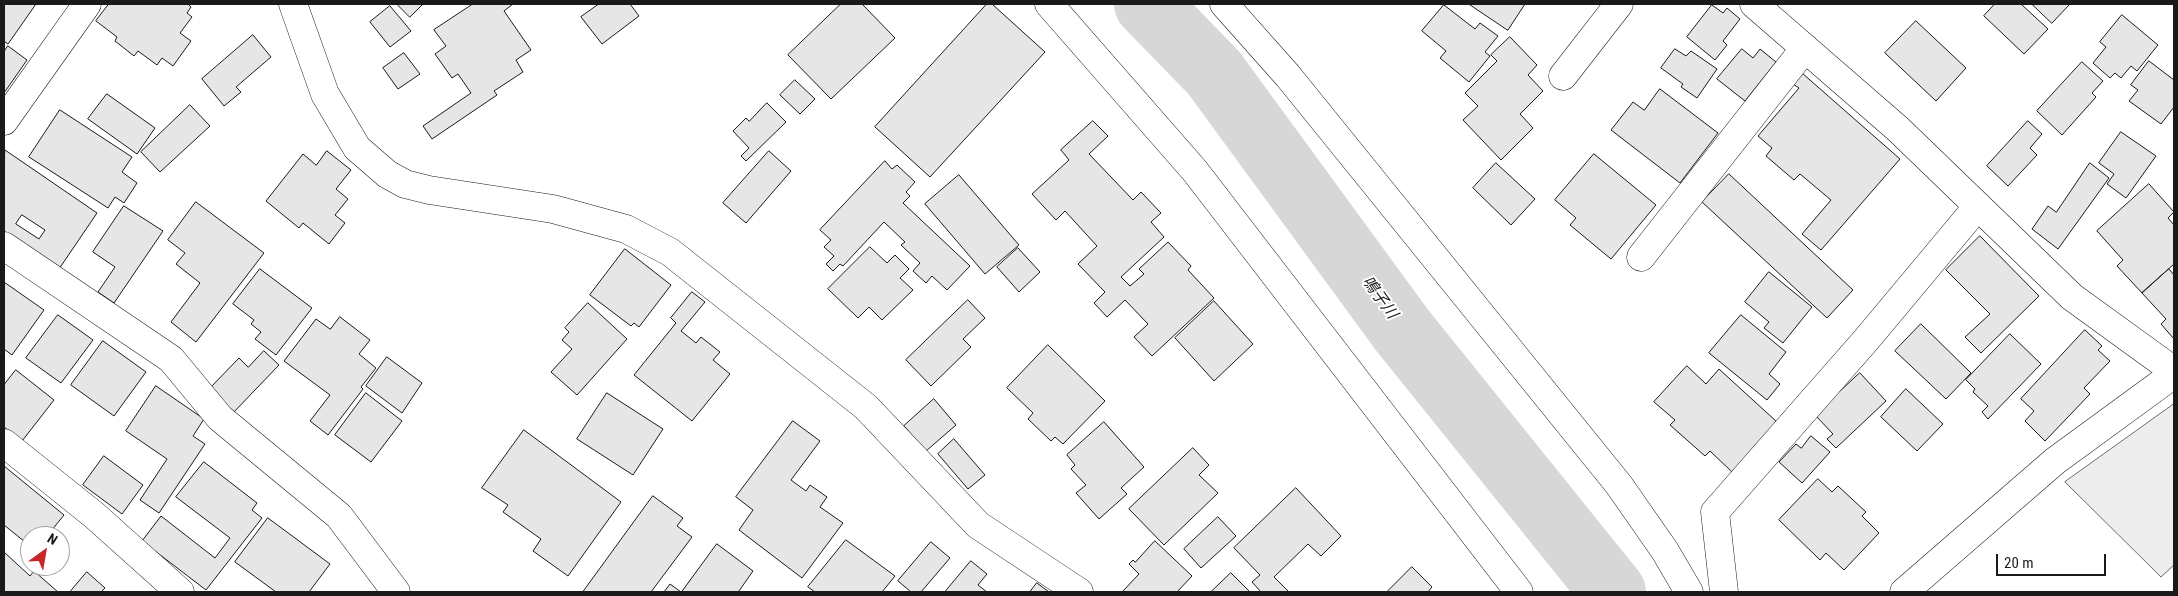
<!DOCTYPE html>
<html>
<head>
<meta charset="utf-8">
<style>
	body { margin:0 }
	#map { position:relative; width:2178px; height:596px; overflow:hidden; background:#fff; font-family:"Roboto Condensed",sans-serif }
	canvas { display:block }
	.frame { position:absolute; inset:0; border:5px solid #1a1a1a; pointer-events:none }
	.north { position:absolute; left:20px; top:526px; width:50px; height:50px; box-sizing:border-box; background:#fff; border:1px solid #a3a3a3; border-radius:50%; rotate:32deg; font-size:14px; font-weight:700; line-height:20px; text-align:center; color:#1a1a1a }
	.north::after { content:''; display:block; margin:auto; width:18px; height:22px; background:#c62828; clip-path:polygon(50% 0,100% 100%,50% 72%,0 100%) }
	.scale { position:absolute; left:1996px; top:554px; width:110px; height:22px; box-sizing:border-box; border:2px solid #1a1a1a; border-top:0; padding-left:6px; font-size:15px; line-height:18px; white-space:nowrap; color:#1a1a1a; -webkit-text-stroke:4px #fff; paint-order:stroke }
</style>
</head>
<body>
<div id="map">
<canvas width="2178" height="596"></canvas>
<div class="frame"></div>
<div class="north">N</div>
<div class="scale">20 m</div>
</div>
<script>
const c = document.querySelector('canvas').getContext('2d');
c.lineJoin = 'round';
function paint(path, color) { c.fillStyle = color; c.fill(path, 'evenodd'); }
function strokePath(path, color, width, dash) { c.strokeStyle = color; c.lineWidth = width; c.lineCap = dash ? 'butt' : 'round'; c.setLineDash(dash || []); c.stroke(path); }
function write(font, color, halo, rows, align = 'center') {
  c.font = font + ' "Roboto Condensed","Noto Sans JP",sans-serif'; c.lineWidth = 4; c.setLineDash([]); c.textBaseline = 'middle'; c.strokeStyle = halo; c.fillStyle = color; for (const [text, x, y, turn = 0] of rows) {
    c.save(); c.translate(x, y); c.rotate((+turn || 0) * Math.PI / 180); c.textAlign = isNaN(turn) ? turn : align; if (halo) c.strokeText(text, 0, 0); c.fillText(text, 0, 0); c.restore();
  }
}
const built = new Path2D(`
	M2174 404V565L2161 577 2065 482Z`);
paint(built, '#ededed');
strokePath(built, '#6a6a6a', 1);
strokePath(new Path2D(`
	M1147 4 1214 73 1402 330 1613 592`), '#d7d7d7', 66);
const building = new Path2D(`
	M4 4H36L8 44 4 41Z
	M109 4H188L191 7 187 13 192 17 180 33 191 41 173 66 162 58 157 65 138 51 134 56 115 41 117 37 96 21Z
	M397 4H423L410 17Z
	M473 4H513L504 11 531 50 516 60 523 72 494 91 497 95 432 139 423 126 471 93 458 74 452 78 435 54 446 46 434 30Z
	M599 4H630L639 16 602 44 581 17Z
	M841 4H862L895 38 831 99 788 55Z
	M987 4H992L1045 52 930 177 875 127Z
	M1469 4H1525L1508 30Z
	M1995 4H2021L2048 29 2024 54 1984 16Z
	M2032 4H2070L2052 23Z
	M1444 5 1475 29 1480 23 1498 36 1485 52 1490 56 1469 82 1440 58 1446 51 1422 31Z
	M1712 5 1723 13 1727 8 1740 19 1723 41 1727 45 1715 60 1687 37Z
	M390 6 411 31 390 47 370 22Z
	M2122 15 2158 45 2137 71 2131 66 2121 78 2115 73 2110 78 2093 63 2106 47 2100 42Z
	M1916 21 1966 68 1936 101 1885 53Z
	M253 35 271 57 236 87 241 92 224 106 202 79Z
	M1510 37 1537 65 1528 75 1543 91 1520 114 1533 128 1501 160 1463 120 1478 106 1465 93 1497 61 1491 55Z
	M8 46 27 60 4 93V52Z
	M1675 49 1686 56 1691 51 1717 69 1697 98 1681 87 1683 84 1661 68Z
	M1742 49 1753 58 1760 49 1776 62 1745 101 1717 79Z
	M404 53 420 74 398 89 383 68Z
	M2149 61 2174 80V107L2161 124 2129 101 2138 90 2131 85Z
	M2082 62 2103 81 2092 93 2096 97 2062 135 2037 111Z
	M1802 73 1900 159 1821 250 1802 234 1831 200 1800 174 1794 180 1766 156 1772 148 1758 136 1799 88 1793 84Z
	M795 80 815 99 800 114 780 95Z
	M1660 89 1718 133 1680 183 1611 130 1633 102 1644 110Z
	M107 94 155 128 137 154 88 119Z
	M767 103 786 122 746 161 741 156 749 148 733 131 746 118 749 121Z
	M190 105 210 126 160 172 141 152Z
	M60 110 132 157 122 172 137 183 124 203 115 197 108 208 29 157Z
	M1093 121 1108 136 1089 154 1133 200 1141 192 1161 213 1151 222 1164 237 1121 277 1130 286 1144 274 1139 269 1168 242 1191 266 1188 270 1214 298 1152 356 1134 337 1148 324 1125 300 1107 317 1094 303 1105 292 1078 264 1097 246 1065 211 1056 220 1032 194 1069 160 1061 150Z
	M2028 121 2042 134 2030 148 2037 155 2008 186 1987 166Z
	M2121 132 2156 156 2126 198 2107 184 2114 174 2099 163Z
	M5 150 97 213 59 269 4 231ZM22 215 45 230 39 239 16 224Z
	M327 151 351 170 336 189 348 199 335 215 345 223 329 244 303 223 299 228 266 201 303 154 316 165Z
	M769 151 791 171 746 223 723 203Z
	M1594 154 1656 205 1611 259 1570 225 1576 218 1555 200Z
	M885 161 892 169 897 165 915 182 906 192 910 196 903 203 970 266 947 290 932 276 926 283 913 271 920 263 901 245 905 242 884 222 843 266 840 264 833 271 826 264 834 256 824 247 831 240 820 230Z
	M1496 163 1535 199 1511 225 1473 188Z
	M2090 163 2109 178 2058 249 2032 229 2048 206 2056 212Z
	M1729 174 1853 290 1827 318 1702 202Z
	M959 175 1019 245 985 274 925 204Z
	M2149 184 2174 212 2168 218 2174 225V264L2142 293 2117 266 2123 260 2097 231Z
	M196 202 264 253 196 342 171 322 200 283 176 264 185 253 168 240Z
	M124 206 163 231 114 303 98 292 115 267 93 252Z
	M1980 236 2039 296 1981 353 1965 337 1990 314 1946 270Z
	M870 247 887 263 895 255 909 269 900 278 913 290 882 320 869 307 858 318 828 289Z
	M1018 248 1040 272 1019 292 997 267Z
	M625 249 671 285 639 327 634 323 631 326 590 295Z
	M260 269 312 308 276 355 255 339 261 332 251 324 254 320 233 304Z
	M2169 269 2174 275V339L2161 324 2166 319 2142 293Z
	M1769 272 1812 307 1783 343 1764 328 1769 322 1745 302Z
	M4 282 44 310 12 355 4 349Z
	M692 292 705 302 681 331 696 343 701 337 720 352 713 360 730 374 692 421 634 375 676 323 671 318Z
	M968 300 985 318 963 339 971 347 931 386 906 360Z
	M1214 301 1253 344 1214 381 1175 338Z
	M588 303 627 339 577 395 551 372 572 349 562 340 569 332 565 328Z
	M58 315 93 340 61 383 26 358Z
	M1741 315 1786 352 1769 374 1780 384 1767 400 1709 353Z
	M340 317 370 340 359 354 376 368 361 387 363 389 328 435 310 421 330 395 284 361 316 319 330 329Z
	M1921 324 1971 373 1946 399 1895 351Z
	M2085 330 2102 346 2098 350 2110 361 2084 388 2090 394 2045 441 2025 421 2034 411 2021 399Z
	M2010 334 2041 364 1988 419 1982 412 1988 406 1973 392 1975 389 1966 380Z
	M103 341 146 372 114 416 71 385Z
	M1048 345 1105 401 1063 444 1055 437 1051 441 1028 419 1033 413 1007 388Z
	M264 351 279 365 233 413 208 390 239 358 248 367Z
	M387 357 422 383 402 413 366 386Z
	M1687 366 1706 384 1719 369 1777 422 1732 472 1710 451 1705 456 1670 425 1675 420 1654 402Z
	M16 370 54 400 22 441 4 427V385Z
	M1860 373 1886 401 1836 448 1827 439 1833 434 1815 415Z
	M156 386 204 419 193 436 205 444 159 513 140 500 167 459 126 431Z
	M1906 389 1943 424 1917 451 1881 417Z
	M366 393 402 421 371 462 335 435Z
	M607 393 663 429 633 475 577 439Z
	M934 399 956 425 926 451 904 426Z
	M793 421 820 441 791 480 806 491 810 485 827 497 820 507 843 523 802 578 739 530 753 510 736 497Z
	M1104 422 1144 467 1121 488 1127 494 1099 519 1076 493 1086 485 1071 469 1075 465 1067 455Z
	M524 430 621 502 568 576 533 551 541 539 503 512 508 505 482 488Z
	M1811 436 1830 452 1802 483 1779 462 1796 444 1801 448Z
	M954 439 985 475 968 489 938 454Z
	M1193 448 1209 465 1199 475 1218 493 1164 545 1129 509Z
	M104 456 143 485 122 514 83 485Z
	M204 462 257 503 252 510 262 518 206 590 142 541 161 516 215 558 230 538 176 497Z
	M4 466 64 515 47 536H30V546L4 525Z
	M1818 479 1832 492 1838 486 1866 512 1862 516 1879 533 1844 570 1826 553 1820 560 1779 520Z
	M1296 488 1341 536 1321 556 1308 544 1274 577 1289 592H1261L1252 582 1260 575 1234 548Z
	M653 496 683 518 677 526 692 537 651 592H583Z
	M1218 517 1236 536 1201 568 1184 549Z
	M268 518 330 564 309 592H276L235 562Z
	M846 540 895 576 882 592H815L808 587Z
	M1155 541 1192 576 1177 592H1122L1139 574 1129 564 1133 560 1135 562Z
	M931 542 950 558 921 592H911L898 581Z
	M717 544 753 571 739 591 741 592H664L670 584 681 592Z
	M4 552 30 576 34 571 58 592H4Z
	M971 561 987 574 978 585 987 592H945Z
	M1412 567 1432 587 1428 592H1387Z
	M87 572 105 588 101 592H70Z
	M1231 573 1250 592H1211Z
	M1037 583 1049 592H1030Z`);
paint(building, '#e6e6e6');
strokePath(building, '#1a1a1a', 1);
const street = new Path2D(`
	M293 4 325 94 357 148 387 174 405 184 429 190 553 209 626 229 670 252 866 407 978 525 1079 592
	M1049 4 1195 171 1519 592
	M1224 4 1288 76 1619 485 1665 551 1689 592
	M1754 4 1898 129 2072 297 2174 371
	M1563 76 1619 4
	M4 121 87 4
	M4 246 171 359 220 418 339 516 396 592
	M1641 257 1805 48
	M4 443 94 515 180 592
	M1724 592 1715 512 1866 340 1978 206
	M1904 592 2055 461 2174 374`);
strokePath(street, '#1a1a1a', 29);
strokePath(street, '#fff', 28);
write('italic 16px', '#1a1a1a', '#fff', [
	["鳴子川",1379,298,54]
]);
</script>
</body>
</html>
